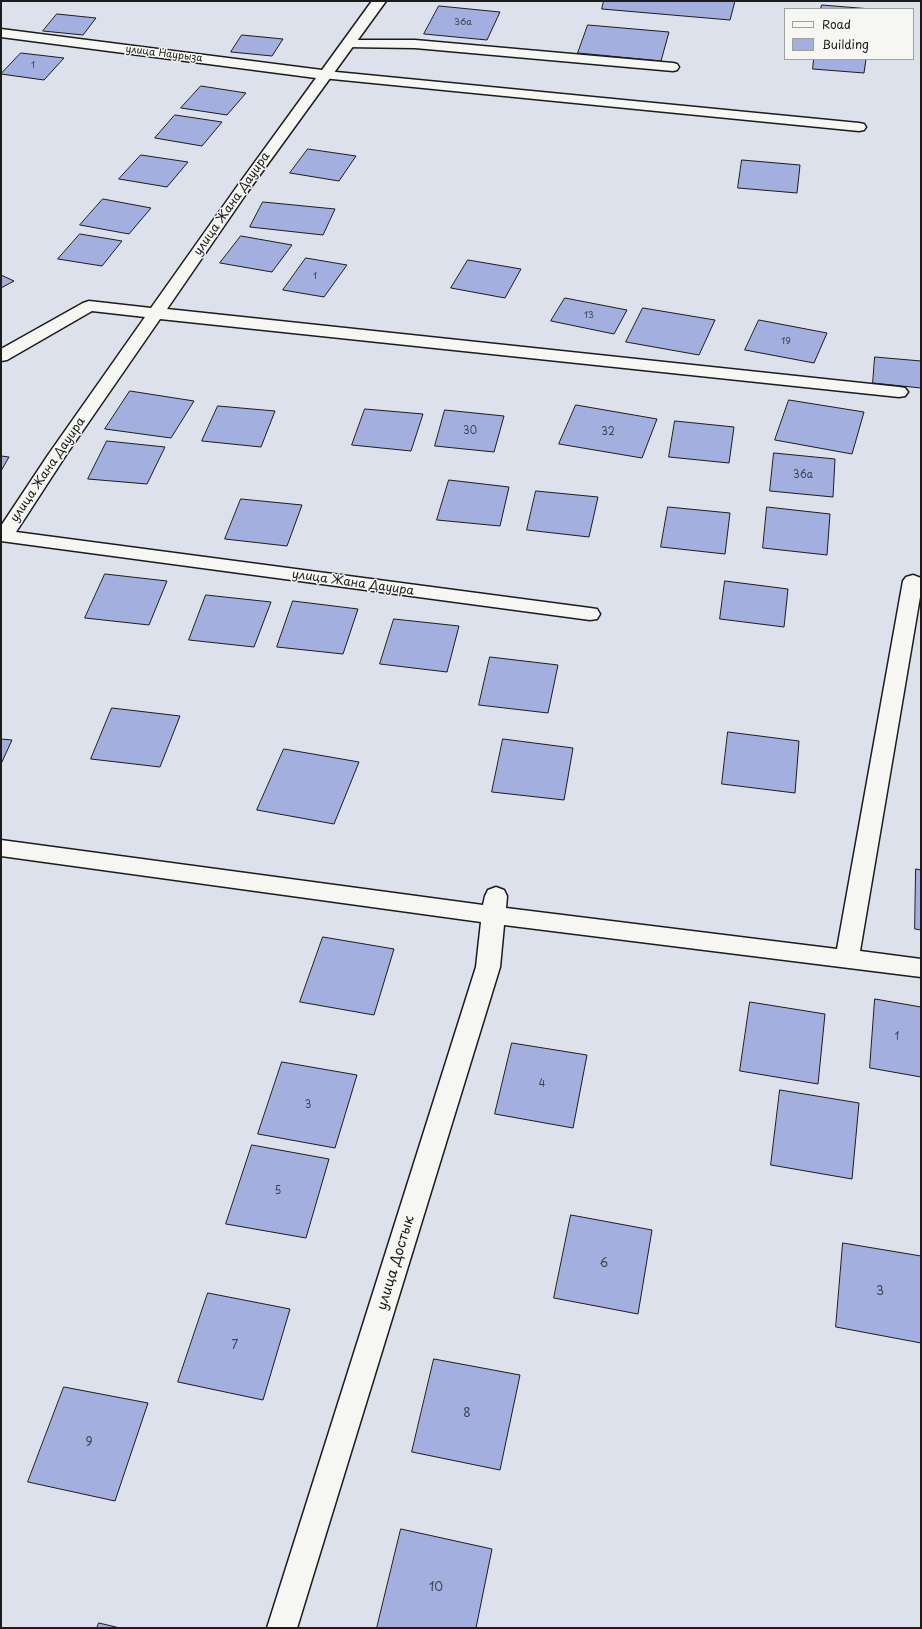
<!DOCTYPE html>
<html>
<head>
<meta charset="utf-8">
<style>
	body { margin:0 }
	#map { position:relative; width:922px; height:1629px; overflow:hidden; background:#dde1ec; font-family:"Playpen Sans",sans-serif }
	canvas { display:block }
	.frame { position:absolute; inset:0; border:2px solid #1c1c1c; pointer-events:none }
	.legend { position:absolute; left:784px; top:8px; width:130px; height:52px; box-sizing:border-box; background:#f6f6f2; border:1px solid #9f9f9c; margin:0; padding:5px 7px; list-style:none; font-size:12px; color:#1c1c1c }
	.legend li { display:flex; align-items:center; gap:8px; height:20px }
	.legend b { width:20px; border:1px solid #9f9f9c }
</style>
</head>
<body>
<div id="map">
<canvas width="922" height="1629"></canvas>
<div class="frame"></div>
<ul class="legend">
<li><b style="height:5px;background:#f6f6f2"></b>Road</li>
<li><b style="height:11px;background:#a3afdf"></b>Building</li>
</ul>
</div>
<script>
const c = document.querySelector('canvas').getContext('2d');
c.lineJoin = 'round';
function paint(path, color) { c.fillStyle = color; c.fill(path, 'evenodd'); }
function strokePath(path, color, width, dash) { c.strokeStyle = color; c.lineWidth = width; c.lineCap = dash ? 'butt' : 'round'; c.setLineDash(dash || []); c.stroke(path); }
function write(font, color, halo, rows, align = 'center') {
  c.font = font + ' "Playpen Sans",sans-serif'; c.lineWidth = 3; c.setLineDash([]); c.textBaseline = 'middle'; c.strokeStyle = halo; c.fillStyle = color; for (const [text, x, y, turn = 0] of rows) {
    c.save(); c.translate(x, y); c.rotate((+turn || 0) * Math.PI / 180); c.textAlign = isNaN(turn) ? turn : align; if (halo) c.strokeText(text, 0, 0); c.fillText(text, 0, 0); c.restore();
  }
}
const building = new Path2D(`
	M604 1H735L730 20 602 9Z
	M822 5 871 9H821Z
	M439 6 500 12 487 40 424 34Z
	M57 14 96 18 83 35 43 31Z
	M588 25 669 32 661 61 578 53Z
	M242 35 283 39 272 56 231 52Z
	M21 53 64 58 44 80 1 74Z
	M814 59H866L864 73 813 69Z
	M201 86 246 93 227 115 181 108Z
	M175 115 222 122 202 146 155 138Z
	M308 149 356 156 339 181 290 173Z
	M141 155 188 162 167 187 119 179Z
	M742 160 800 165 797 193 738 188Z
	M103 199 151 208 129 234 80 225Z
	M263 202 335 209 323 235 250 227Z
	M80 234 122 241 102 266 58 259Z
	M241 236 292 245 272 272 220 263Z
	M306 258 347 265 324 297 283 290Z
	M468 260 521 269 505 298 451 288Z
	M1 275 14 281 1 288Z
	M565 298 627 310 614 334 551 321Z
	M643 308 715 320 699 355 626 342Z
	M759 320 827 333 814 363 745 350Z
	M875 357 921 361V388L873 383Z
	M130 391 194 401 171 438 105 429Z
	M789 400 864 412 852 454 775 440Z
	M576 405 657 419 642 458 559 444Z
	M218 406 275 411 261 447 202 441Z
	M365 409 423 414 411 451 352 445Z
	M445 410 504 416 494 452 435 446Z
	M675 421 734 427 729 463 669 457Z
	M107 441 165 447 147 484 88 479Z
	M774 453 835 459 833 497 770 491Z
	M1 456 9 457 1 471Z
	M449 480 509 487 500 526 437 520Z
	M536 491 598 497 589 537 527 530Z
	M241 499 302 505 287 546 225 539Z
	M668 507 730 513 725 554 661 547Z
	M767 507 830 514 827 555 763 548Z
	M105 574 167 581 149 625 85 618Z
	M725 581 788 589 784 627 720 619Z
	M206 595 271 602 254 647 189 640Z
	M293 601 358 609 343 654 277 647Z
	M394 619 459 626 447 672 380 664Z
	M490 657 558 665 548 713 479 705Z
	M112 708 180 716 160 767 91 759Z
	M728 732 799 741 795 793 722 784Z
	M1 739 12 740 1 764Z
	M503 739 573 748 564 800 492 792Z
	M284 749 359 762 334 824 257 810Z
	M916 869 921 870V930L915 929Z
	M323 937 394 949 374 1015 300 1002Z
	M875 999 921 1007V1077L870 1068Z
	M750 1002 825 1014 818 1084 740 1071Z
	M512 1043 587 1055 573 1128 495 1114Z
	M282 1062 357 1075 335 1148 258 1134Z
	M780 1090 859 1103 852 1179 771 1165Z
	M252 1145 329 1159 306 1238 226 1224Z
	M571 1215 652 1230 638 1314 554 1298Z
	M843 1243 921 1256V1343L836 1327Z
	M208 1293 290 1309 263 1400 178 1382Z
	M434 1359 520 1375 500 1470 412 1452Z
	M64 1387 148 1403 115 1501 28 1482Z
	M401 1529 492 1549 476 1628H377Z
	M99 1623 120 1628H97Z`);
paint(building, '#a3afdf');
strokePath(building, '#1c1c1c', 1);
const service = new Path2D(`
	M350 40H415L673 63 677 64 679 67 677 70 673 71 415 48 346 47 344 44 346 41Z
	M326 71 859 123 864 124 866 127 864 130 859 131 322 78 320 75 322 72Z`);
const minor = new Path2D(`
	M372 1H386L246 194 167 309 899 387 905 388 908 392 905 396 899 397 160 319 66 455 16 532 590 608 597 609 600 614 597 619 590 620 1 541V526L48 455 145 317 92 311 7 360 1 361V349L83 303 89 301 151 308 236 188 316 78 1 37V29L322 70Z
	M913 575 921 578V591L860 951 921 959V977L504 925 500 967 297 1628H267L476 967 481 922 1 856V840L483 905 485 896 488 890 496 887 504 890 507 896 506 908 837 949 903 581 906 577Z`);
strokePath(service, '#1c1c1c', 3);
strokePath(minor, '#1c1c1c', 3);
paint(service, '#f6f6f2');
paint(minor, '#f6f6f2');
write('9px', '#3e414d', null, [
	["36а",463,23],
	["1",33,66],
	["1",315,277],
	["13",589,316],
	["19",786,342]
]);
write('10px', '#1c1c1c', '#f6f6f2', [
	["улица Наурыза",164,54,7]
]);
write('10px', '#3e414d', null, [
	["30",470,431],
	["32",608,432],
	["36а",803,475],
	["1",897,1037],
	["4",542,1084],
	["3",308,1105],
	["5",278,1191]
]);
write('12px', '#1c1c1c', '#f6f6f2', [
	["улица Жана Дауира",232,204,-55],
	["улица Жана Дауира",48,470,-56],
	["улица Жана Дауира",353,583,8]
]);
write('12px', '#3e414d', null, [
	["6",604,1264],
	["3",880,1292],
	["7",235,1346],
	["8",467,1414],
	["9",89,1443],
	["10",436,1588]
]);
write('14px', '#1c1c1c', '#f6f6f2', [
	["улица Достык",396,1263,-73]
]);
</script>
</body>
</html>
